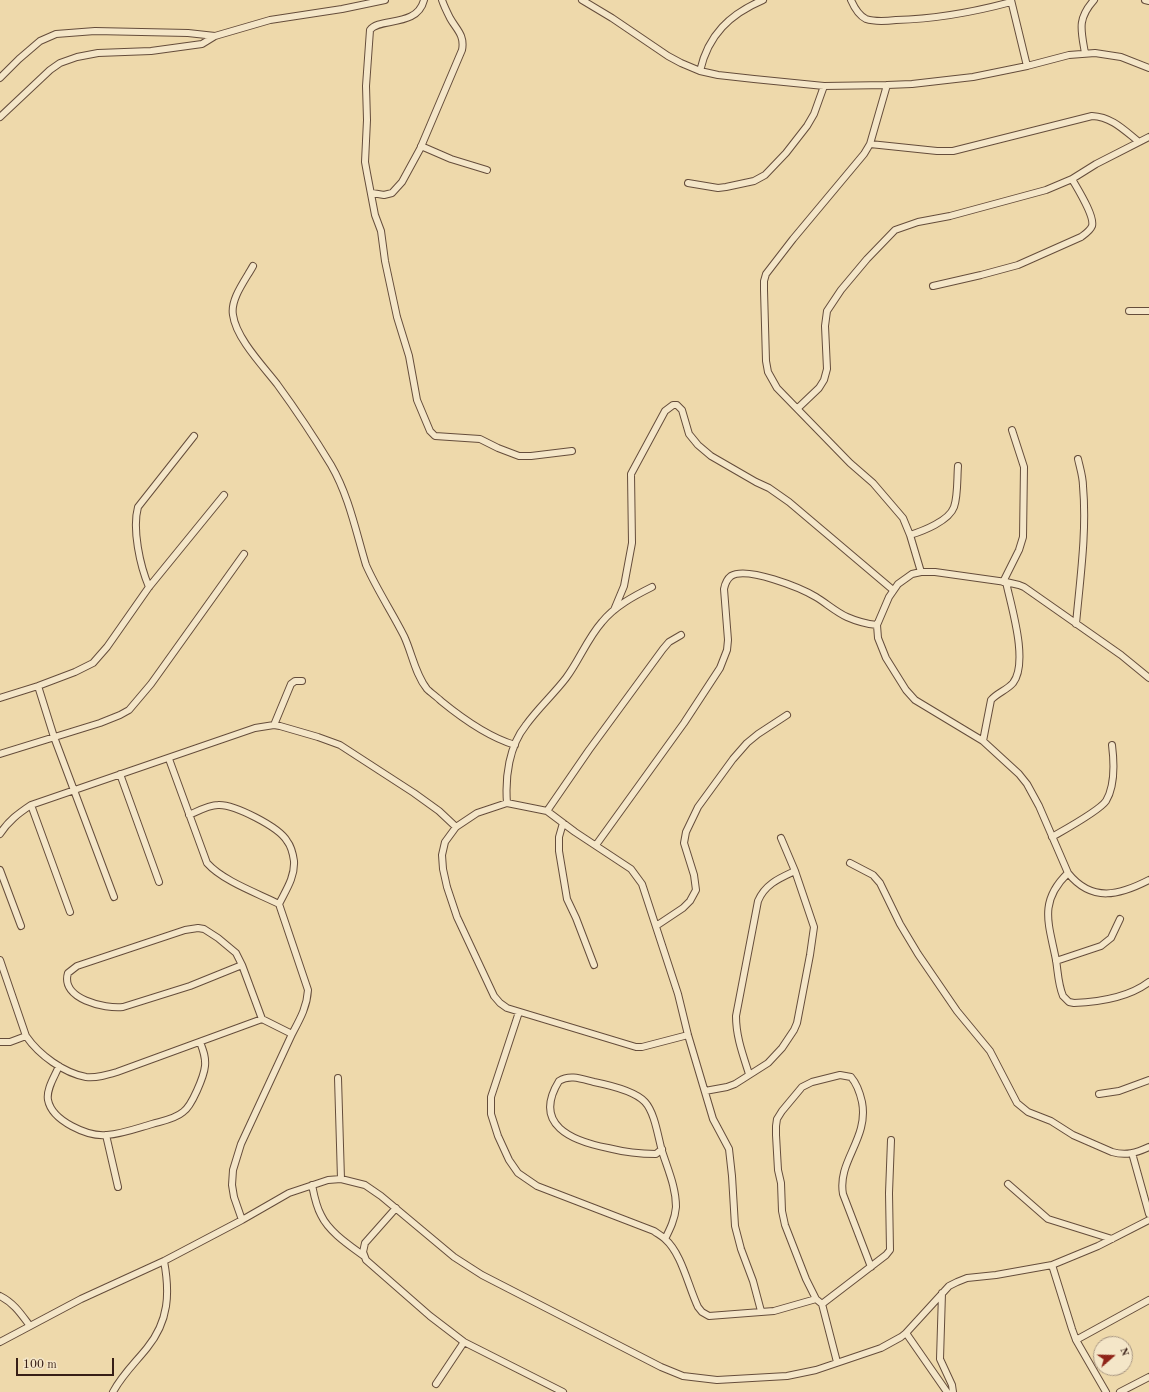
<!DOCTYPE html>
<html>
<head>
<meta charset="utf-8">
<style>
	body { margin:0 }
	#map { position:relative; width:1149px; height:1392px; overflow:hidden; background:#eed9ab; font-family:"Old Standard TT",serif }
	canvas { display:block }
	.north { position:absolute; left:1093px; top:1336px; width:40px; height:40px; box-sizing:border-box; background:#f4e6c8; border:1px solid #a89681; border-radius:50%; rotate:70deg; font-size:11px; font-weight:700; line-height:16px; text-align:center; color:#371e16 }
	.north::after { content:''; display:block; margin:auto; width:14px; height:18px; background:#8f2418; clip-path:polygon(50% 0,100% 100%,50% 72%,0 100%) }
	.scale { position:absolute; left:16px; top:1358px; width:98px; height:18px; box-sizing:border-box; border:2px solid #371e16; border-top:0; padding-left:5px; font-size:12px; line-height:14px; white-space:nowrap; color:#371e16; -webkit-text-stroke:3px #f4e6c8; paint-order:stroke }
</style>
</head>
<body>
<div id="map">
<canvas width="1149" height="1392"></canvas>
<div class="north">N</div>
<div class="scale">100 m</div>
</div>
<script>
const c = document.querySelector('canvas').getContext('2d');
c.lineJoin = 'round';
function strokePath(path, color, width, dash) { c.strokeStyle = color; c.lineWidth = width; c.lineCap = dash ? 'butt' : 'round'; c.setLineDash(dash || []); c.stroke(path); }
const minor = new Path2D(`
	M424 0C417 28 379 17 370 30L366 86 367 120 365 162 367 173 375 215 381 231 385 261 397 317 409 356 417 400 430 431 435 436 480 439 498 448 519 456H531L572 451
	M582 0 612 18 668 56 681 63 700 71 718 75 754 79 824 86 887 85 912 84 973 77 1027 66 1069 55 1095 53 1121 57 1149 68
	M851 0C854 7 858 15 866 19 875 22 887 21 896 20 935 19 974 12 1011 2
	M1011 0 1027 66
	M1145 0 1149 1
	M1085 53C1081 30 1077 19 1094 0
	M700 71C708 35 730 14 763 0
	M0 78 19 59 40 41 56 34 95 31 188 33 215 36
	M887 85 870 144 864 154 793 239 766 274 764 281V290L766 361 768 372 777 388 850 463 873 483 903 518 910 535 921 572
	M0 117 50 70 60 63 77 57 98 53 151 51 202 44 215 36 270 20 342 9 385 0
	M870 144 937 151H953L1092 116C1112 117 1124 130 1139 142
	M421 146 451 159 487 170
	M688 183 718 188 726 187 754 181 765 175 786 153 807 126 814 114 824 86
	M372 193 384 195 392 193 402 182 420 149 462 50C465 35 456 29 450 18 447 12 444 6 442 0
	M253 266C246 279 230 299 233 315 236 338 263 366 277 384 296 410 314 437 331 465 349 496 356 532 366 565 377 590 392 612 404 636 412 653 415 674 427 689 431 693 437 697 441 701 463 719 488 737 515 745
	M933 286 981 275 1018 265 1081 237C1085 234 1090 231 1092 226 1095 216 1077 188 1072 179
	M1129 311H1149
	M798 408 819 388 824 380 827 369 825 326 827 311 841 290 867 259 895 230 918 222 950 216 1046 190 1072 179 1096 164 1149 137
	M910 535C923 531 949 521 954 507 958 496 957 478 958 466
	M1003 582 1019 550 1023 537 1024 467 1012 430
	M149 587C140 566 132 529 138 507L194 436
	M614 610 624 586 632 543 631 474 665 411 673 405H677L682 410 689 434 698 445 711 456 756 482 769 488 789 502 893 590
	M1076 624C1080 579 1087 532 1083 486 1083 477 1080 468 1078 459
	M1149 678 1121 655 1024 587 1019 585 1006 582 935 572H921L912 574 898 584 889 597 877 625 878 638 886 658 906 690 915 700 983 741 1019 774 1027 784 1039 806 1068 873C1092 903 1120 895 1149 880
	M38 686 54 737 114 897
	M0 698 38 686 75 672 93 663 107 647 149 587 224 495
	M274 725 291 684 295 681H302
	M983 741 991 700C997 693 1007 690 1013 683 1029 662 1011 606 1006 582
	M0 754 100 723 120 715 129 710 151 684 244 554
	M169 759 207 863C223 881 257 893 279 904L308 990C307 1007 300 1019 292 1034L241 1144 233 1170 232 1185 234 1197 242 1220
	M120 774 159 882
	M507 803C505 777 509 746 526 725 538 708 553 695 566 678 579 661 587 639 602 622 615 606 634 596 652 587
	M31 805 70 912
	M547 811 589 750 663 649 669 642 681 635
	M189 815C198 811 209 805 218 805 234 804 279 827 287 841 291 846 293 854 294 861 295 877 286 890 279 904
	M563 823 559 837V851L567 899 576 918 594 965
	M0 834C8 821 19 813 31 805L255 728 274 725 280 726 318 737 340 745 414 793 439 811 456 827
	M1052 837C1064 830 1099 811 1106 801 1115 786 1114 761 1112 745
	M596 845 684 723 720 668 727 650 728 640 724 589C725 584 727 579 731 576 747 566 801 588 816 597 826 603 836 612 847 617 856 621 867 624 877 625
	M850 863 873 875 880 883 900 924 918 954 957 1011 990 1051 1017 1103 1028 1112 1051 1121 1073 1135 1112 1152C1126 1156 1136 1153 1149 1147
	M0 870 21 926
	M1068 873C1038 902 1049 924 1056 960 1058 972 1058 984 1063 996L1069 1002 1074 1003C1099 1002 1128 998 1149 982
	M656 926 683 908 690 901 696 890 694 875 684 843 686 832 698 807 733 759 747 743 758 734 787 715
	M0 960 26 1036C39 1055 64 1073 86 1077 97 1078 107 1075 117 1072L262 1019 292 1034
	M1056 961 1101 946 1111 938 1120 919
	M242 965 190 986 123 1007C105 1009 60 999 68 973L77 966 185 930 198 928 204 929 218 938 236 953 242 965 262 1019
	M519 1012 491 1097V1114L498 1136 509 1160 518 1173 537 1186 654 1231C658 1234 662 1236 665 1239 682 1254 688 1286 698 1307L702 1312 709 1316 774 1311 816 1299 822 1304 837 1362
	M688 1035 642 1047H636L507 1008 500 1003 494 996 457 917 447 887 443 869 442 855 445 842 456 827 477 813 507 803 547 811 575 832 631 869 642 884 678 994 688 1035 713 1119 729 1149 732 1176 735 1226 741 1249 753 1281 761 1311
	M0 1042H10L26 1036
	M59 1066C55 1076 46 1089 48 1100 52 1121 88 1137 107 1135 122 1134 138 1128 152 1124 162 1121 175 1119 183 1112 192 1106 204 1076 205 1066 206 1057 203 1050 200 1042
	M749 1074C743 1055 736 1037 736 1016L758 901C765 884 780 878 795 871
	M338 1078 341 1179
	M705 1091 727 1087 735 1084 768 1063 782 1048 794 1030 797 1023 810 955 814 927 795 871 781 838
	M1099 1094 1119 1091 1149 1080
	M106 1135 118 1187
	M662 1149 656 1154C639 1154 624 1152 608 1148 572 1141 532 1125 559 1081 570 1074 582 1079 594 1082 609 1085 635 1091 645 1102 655 1113 658 1137 662 1151 668 1170 676 1187 676 1207 675 1219 670 1229 665 1239
	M1132 1153 1149 1214
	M1008 1184 1048 1219 1112 1239
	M312 1185C314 1195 316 1206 321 1215 329 1232 349 1245 364 1256
	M396 1208 365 1243 363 1252 366 1260 430 1316 464 1342 563 1392
	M1052 1265 1072 1329 1076 1340 1106 1392
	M942 1293 940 1359 952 1385 953 1392
	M0 1296C14 1303 21 1314 30 1326
	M816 1299 806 1279 785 1225 782 1211 781 1183 778 1170 776 1135V1126L777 1119 782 1111 802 1087 812 1082 840 1075 851 1077C857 1084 860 1093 862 1102 869 1139 837 1161 843 1194L871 1267
	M822 1304 886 1255 890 1250 889 1193 891 1140
	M906 1333 947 1392
	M1076 1340 1149 1300
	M0 1342 81 1299 164 1261 242 1220 289 1193 328 1180 341 1179 365 1185 381 1196 454 1257 482 1275 661 1367 683 1376 717 1380 787 1376 816 1370 881 1348 901 1337 906 1333 949 1286 957 1282 967 1278 996 1275 1052 1265 1098 1246 1149 1220
	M436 1384 464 1342
	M113 1392C122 1375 135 1363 147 1348 169 1321 170 1293 164 1261
	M1120 1392 1149 1377`);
strokePath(minor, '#654d3b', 8);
strokePath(minor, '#f4e6c8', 6);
</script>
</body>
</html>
